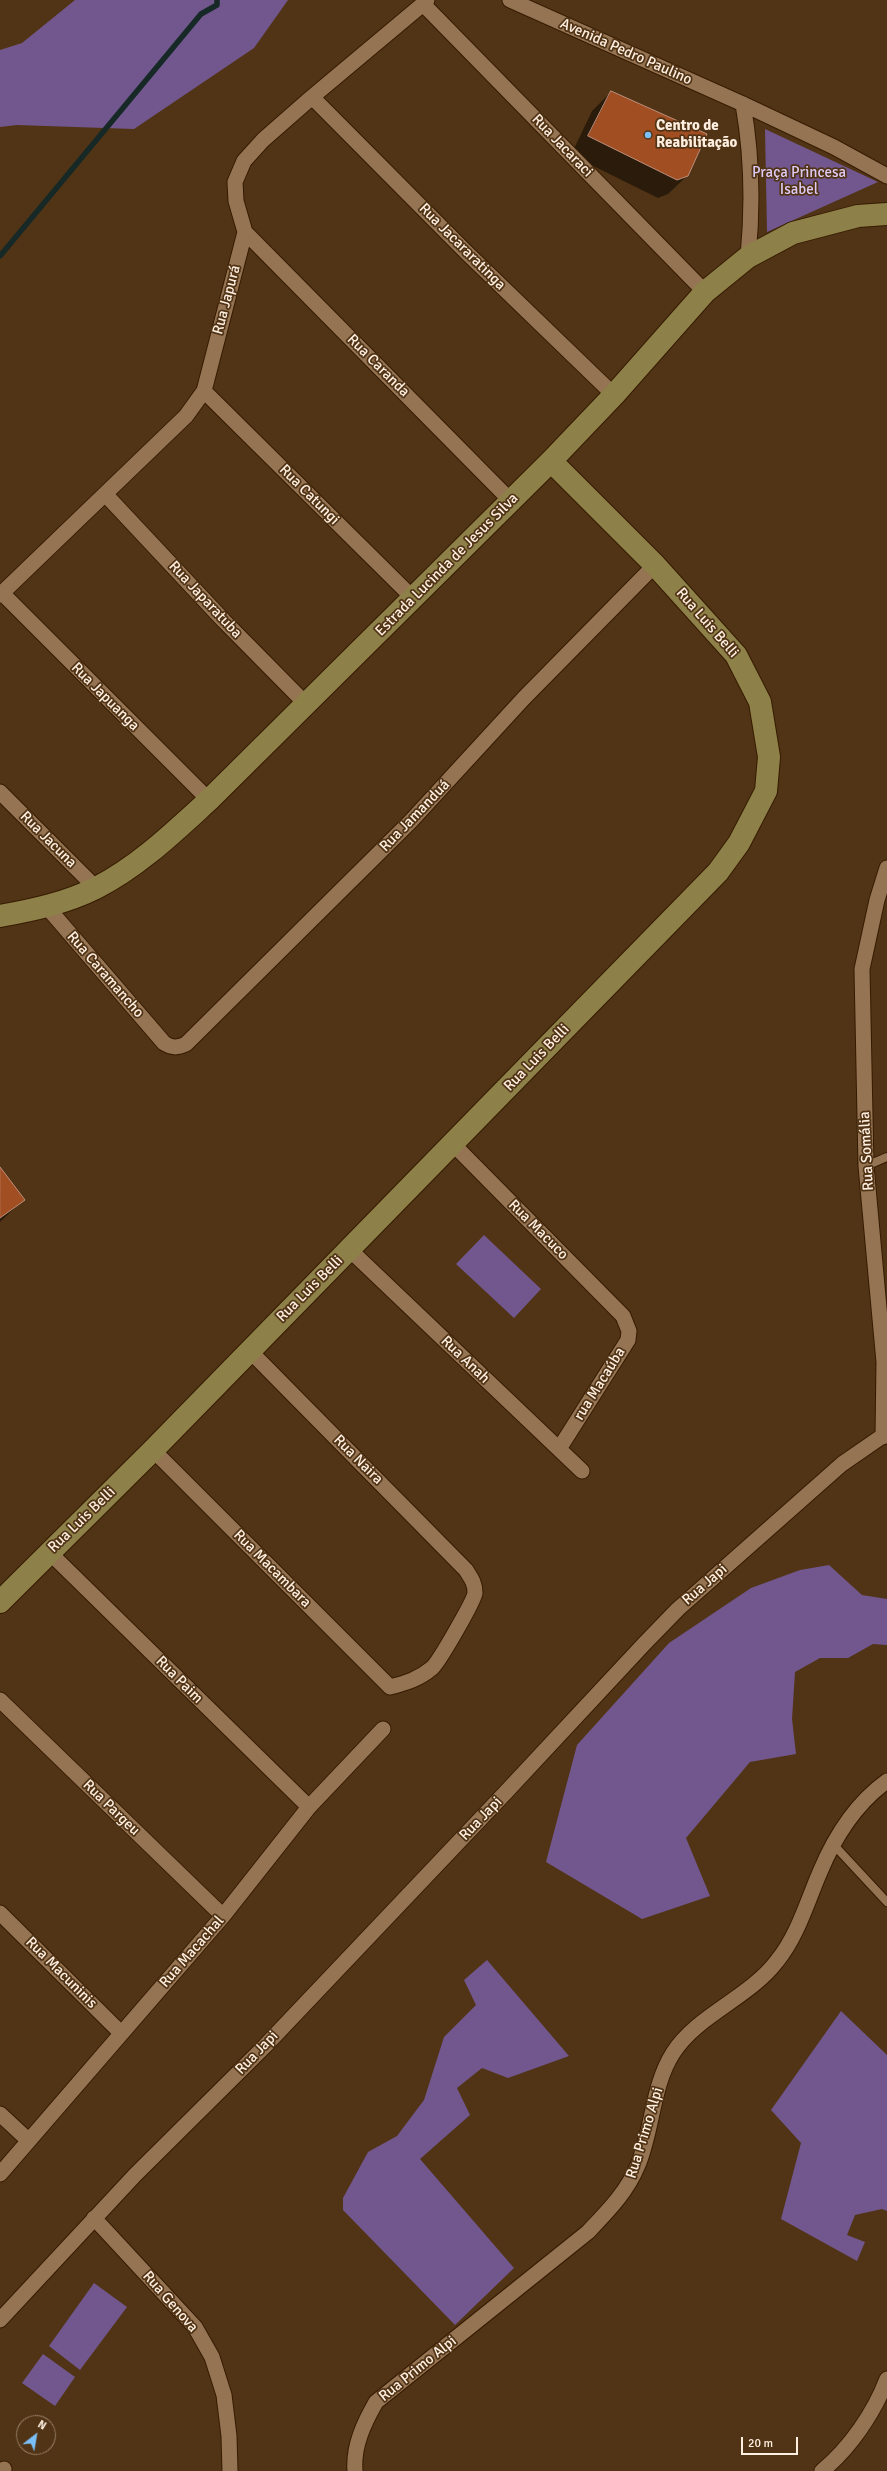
<!DOCTYPE html>
<html>
<head>
<meta charset="utf-8">
<style>
	body { margin:0 }
	#map { position:relative; width:887px; height:2471px; overflow:hidden; background:#513415; font-family:Signika,sans-serif }
	canvas { display:block }
	.north { position:absolute; left:16px; top:2415px; width:40px; height:40px; box-sizing:border-box; background:#513415; border:1px solid #977f67; border-radius:50%; rotate:31deg; font-size:11px; font-weight:700; line-height:16px; text-align:center; color:#ffefe1 }
	.north::after { content:''; display:block; margin:auto; width:14px; height:18px; background:#7abff8; clip-path:polygon(50% 0,100% 100%,50% 72%,0 100%) }
	.scale { position:absolute; left:741px; top:2437px; width:57px; height:18px; box-sizing:border-box; border:2px solid #ffefe1; border-top:0; padding-left:5px; font-size:12px; line-height:14px; white-space:nowrap; color:#ffefe1; -webkit-text-stroke:3px #513415; paint-order:stroke }
</style>
</head>
<body>
<div id="map">
<canvas width="887" height="2471"></canvas>
<div class="north">N</div>
<div class="scale">20 m</div>
</div>
<script>
const c = document.querySelector('canvas').getContext('2d');
c.lineJoin = 'round';
function paint(path, color) { c.fillStyle = color; c.fill(path, 'evenodd'); }
function strokePath(path, color, width, dash) { c.strokeStyle = color; c.lineWidth = width; c.lineCap = dash ? 'butt' : 'round'; c.setLineDash(dash || []); c.stroke(path); }
function write(font, color, halo, rows, align = 'center') {
  c.font = font + ' Signika,sans-serif'; c.lineWidth = 3.5; c.setLineDash([]); c.textBaseline = 'middle'; c.strokeStyle = halo; c.fillStyle = color; for (const [text, x, y, turn = 0] of rows) {
    c.save(); c.translate(x, y); c.rotate((+turn || 0) * Math.PI / 180); c.textAlign = isNaN(turn) ? turn : align; if (halo) c.strokeText(text, 0, 0); c.fillText(text, 0, 0); c.restore();
  }
}
paint(new Path2D(`
	M75 0H288L254 48 134 129 17 125 0 127V50L22 43Z
	M765 129 878 182 767 232Z
	M484 1235 541 1289 514 1318 456 1264Z
	M829 1565 862 1595 887 1599V1645L873 1644 848 1658H820L795 1672 792 1719 796 1754 750 1762 686 1838 710 1896 642 1919 546 1862 577 1745 669 1643 751 1588 800 1570Z
	M487 1960 569 2056 508 2078 482 2068 457 2088 470 2115 420 2159 514 2268 455 2325 343 2210V2198L368 2152 397 2136 424 2100 444 2037 476 2005 464 1980Z
	M841 2011 887 2055V2211L882 2209 855 2215 847 2235 865 2242 857 2261 781 2219 801 2143 771 2110Z
	M94 2283 127 2307 80 2370 49 2346Z
	M43 2354 75 2377 55 2406 22 2383Z`), '#71578e');
paint(new Path2D(`
	M611 92 687 176 668 194 658 198 571 155 592 111Z
	M0 1169 23 1200 0 1222Z`), '#0007');
strokePath(new Path2D(`
	M0 256 201 14 217 5V0`), '#162926', 5.5);
const building = new Path2D(`
	M611 91 707 134 688 176 677 180 588 136Z
	M0 1167 25 1200 0 1218Z`);
paint(building, '#a24e23');
strokePath(building, '#bc8f7b', 1);
const lane = new Path2D(`
	M866 1166 887 1157
	M833 1844 887 1902`);
const street = new Path2D(`
	M427 0 423 4 705 292
	M510 0 743 104 834 147 887 176
	M312 97 467 253 614 395
	M743 104C752 155 753 206 748 257
	M245 232 511 501
	M204 391 414 599
	M106 495 224 621 306 704
	M2 593 209 800
	M0 595 186 416 204 391 245 232 236 201 235 182 244 161 263 140 312 97 423 4
	M0 792 96 888
	M47 907 164 1043C172 1048 177 1048 186 1044L411 821 524 698 655 565
	M454 1145 623 1316 629 1331 628 1340 559 1449
	M349 1249 582 1471
	M883 1437 884 1362 866 1166 862 969 877 900 887 868
	M153 1450 390 1687C406 1683 419 1679 432 1668 439 1662 474 1601 475 1593 475 1583 471 1578 466 1570L249 1350
	M49 1552 309 1807
	M0 1700 223 1916
	M0 1913 121 2033
	M0 2114 28 2140
	M0 2174 223 1916 309 1807 383 1729
	M94 2218 195 2327 212 2357 224 2395 229 2436 230 2471
	M0 2320 135 2175 265 2046 506 1792 644 1644 678 1609 842 1464 887 1433
	M3 2471 4 2469
	M355 2471C353 2446 364 2423 376 2402L588 2232C608 2211 627 2192 638 2165 653 2129 652 2086 673 2053 697 2015 749 1998 777 1961 798 1935 807 1902 820 1872 835 1836 855 1804 887 1781
	M822 2471C850 2448 874 2413 887 2379`);
const secondary = new Path2D(`
	M0 916C33 910 66 903 96 888 139 866 174 832 209 800L551 461 614 395 705 292 748 257 793 233 858 216 887 214
	M0 1602 153 1450 718 872 739 843 766 791 769 757 760 702 736 655 655 565 551 461`);
strokePath(lane, '#361b00', 10);
strokePath(street, '#361b00', 17);
strokePath(secondary, '#361b00', 24);
strokePath(lane, '#957454', 8);
strokePath(street, '#957454', 15);
strokePath(secondary, '#8d8048', 22);
for (const [x, y, r, color] of [
	[648,135,4,"#7abff8"]
]) { const dot = new Path2D(); dot.arc(x, y, r, 0, 2 * Math.PI); c.fillStyle = color; c.fill(dot); strokePath(dot, '#513415', 1.5); }
write('15px', '#ffefe1', '#513415', [
	["Avenida Pedro Paulino",626,52,24],
	["Rua Jacaraci",562,146,46],
	["Rua Jacararatinga",462,247,45],
	["Rua Japurá",227,300,-75],
	["Rua Caranda",378,366,45],
	["Rua Catungi",309,495,45],
	["Estrada Lucinda de Jesus Silva",447,565,-45],
	["Rua Japaratuba",205,600,47],
	["Rua Luis Belli",707,623,49],
	["Rua Japuanga",105,697,45],
	["Rua Jamanduá",415,816,-46],
	["Rua Jacuna",48,840,45],
	["Rua Caramancho",105,975,49],
	["Rua Luis Belli",537,1058,-46],
	["Rua Somália",867,1151,-93],
	["Rua Macuco",538,1230,45],
	["Rua Luis Belli",310,1289,-45],
	["Rua Anah",465,1360,44],
	["rua Macaúba",600,1384,-58],
	["Rua Naira",358,1460,45],
	["Rua Luis Belli",82,1520,-44],
	["Rua Macambara",272,1569,45],
	["Rua Japi",705,1585,-41],
	["Rua Paim",179,1680,45],
	["Rua Pargeu",111,1808,44],
	["Rua Japi",481,1819,-46],
	["Rua Macachal",192,1952,-49],
	["Rua Macuninis",61,1973,45],
	["Rua Japi",257,2053,-46],
	["Rua Primo Alpi",645,2133,-73],
	["Rua Genova",170,2302,49],
	["Rua Primo Alpi",418,2369,-39]
]);
write('bold 15px', '#ffefe1', '#513415', [
	["Centro de",656,126],
	["Reabilitação",656,143]
], 'left');
write('15px', '#decbf6', '#513415', [
	["Praça Princesa",799,173],
	["Isabel",799,190]
]);
</script>
</body>
</html>
